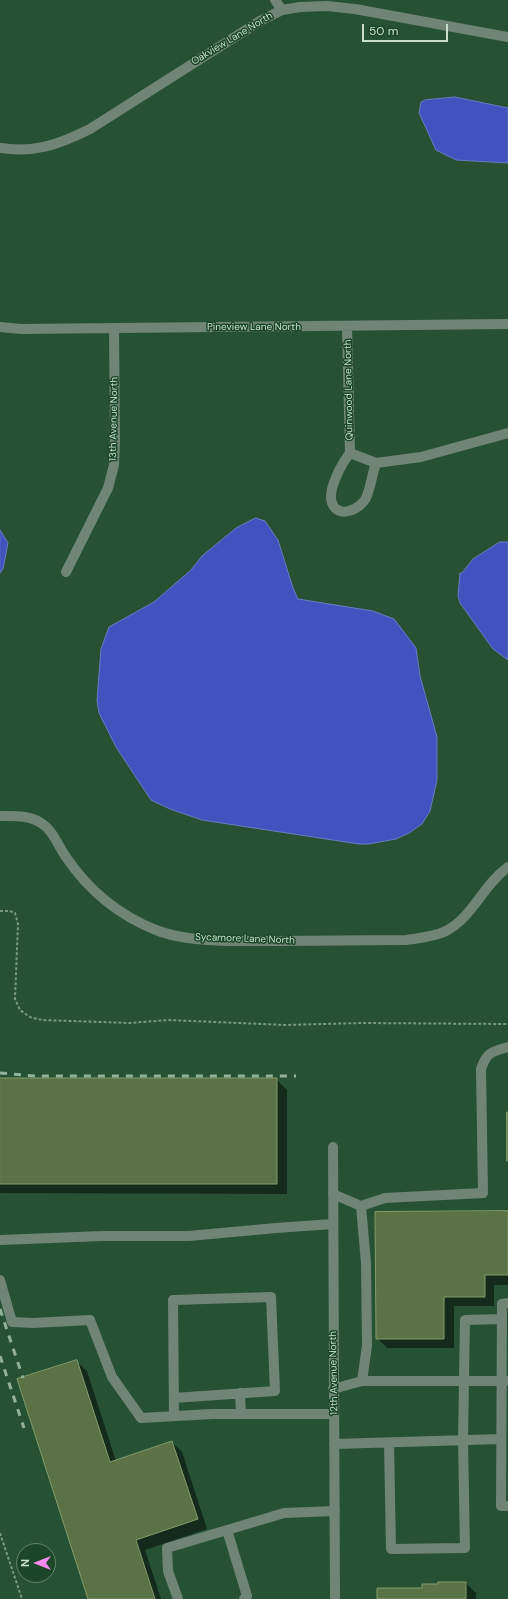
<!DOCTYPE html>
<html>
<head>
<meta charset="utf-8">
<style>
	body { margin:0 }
	#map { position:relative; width:508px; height:1599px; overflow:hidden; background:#265233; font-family:"DM Sans",sans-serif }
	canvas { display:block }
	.north { position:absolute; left:16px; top:1543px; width:40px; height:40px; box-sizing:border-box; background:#1b4728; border:1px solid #608469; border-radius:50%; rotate:270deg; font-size:11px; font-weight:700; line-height:16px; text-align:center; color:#c7dfcb }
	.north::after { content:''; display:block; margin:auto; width:14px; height:18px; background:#f788ec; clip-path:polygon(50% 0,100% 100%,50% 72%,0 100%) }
	.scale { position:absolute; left:362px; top:24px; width:86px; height:18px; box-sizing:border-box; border:2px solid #c7dfcb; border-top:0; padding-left:5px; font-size:12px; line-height:14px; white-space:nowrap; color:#c7dfcb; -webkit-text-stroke:3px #1b4728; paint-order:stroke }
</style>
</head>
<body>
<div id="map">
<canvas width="508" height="1599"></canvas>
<div class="north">N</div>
<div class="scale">50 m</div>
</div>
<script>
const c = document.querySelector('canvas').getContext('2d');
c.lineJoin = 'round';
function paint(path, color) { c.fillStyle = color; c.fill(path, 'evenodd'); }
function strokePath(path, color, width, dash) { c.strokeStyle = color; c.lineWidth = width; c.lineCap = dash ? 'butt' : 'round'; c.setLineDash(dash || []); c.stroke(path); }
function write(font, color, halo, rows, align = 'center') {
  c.font = font + ' "DM Sans",sans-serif'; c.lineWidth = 3; c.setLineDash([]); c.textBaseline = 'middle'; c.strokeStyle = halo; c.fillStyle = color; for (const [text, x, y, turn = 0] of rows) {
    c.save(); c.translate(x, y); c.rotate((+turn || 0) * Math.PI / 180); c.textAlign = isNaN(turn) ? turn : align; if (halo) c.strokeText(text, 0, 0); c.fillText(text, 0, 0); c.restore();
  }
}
const water = new Path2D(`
	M455 97 508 108V163L456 160 436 150 419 113 421 102 425 100Z
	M256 518 265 521 278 540 293 588 298 599 373 611 394 619 416 648 420 676 437 737V780L430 811 422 824 409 833 396 839 369 844H359L202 820 170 809 151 800 116 747 99 713 97 700 101 649 109 627 154 602 191 570 202 556 236 528Z
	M0 530 8 543 3 569 0 573Z
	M500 542H508V660L493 649 460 603 458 596 460 573H462L473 559Z`);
paint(water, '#4053be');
strokePath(water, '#687dc2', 1);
paint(new Path2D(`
	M0 1079 277 1080 287 1090V1194L0 1193Z
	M508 1212V1285H494V1306H454V1348H387L377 1338Z
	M76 1361 87 1371 116 1461 172 1442 182 1452 207 1529 145 1550 161 1599H89Z
	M466 1583 476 1593V1599H378L423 1589Z`), '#0007');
const building = new Path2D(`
	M0 1078H277V1184H0Z
	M507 1112H508V1161H507Z
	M508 1211V1275H485V1297H444V1339H376L375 1212Z
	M77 1360 110 1462 172 1441 198 1519 136 1540 155 1599H88L17 1379Z
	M438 1582H466V1599H377V1588H422V1584H438Z`);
paint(building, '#5a7245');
strokePath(building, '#839c6d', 1);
strokePath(new Path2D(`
	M0 911H10L15 913 18 924 15 999 20 1010 30 1017 42 1020 130 1023 168 1020 286 1025 361 1023 508 1024
	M0 1533 22 1599`), '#77997f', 2, [3, 2]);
strokePath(new Path2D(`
	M275 0 282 10
	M0 148C35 153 58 145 90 129L260 21 282 10 300 7 327 6 355 9 508 37
	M0 327 21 329 508 324
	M347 327 350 453C342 463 327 490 332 503 338 519 360 510 366 498 371 487 372 474 376 463
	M350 453 376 463 421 457 508 433
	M66 572 108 488 114 465 115 440 114 328
	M0 816C14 816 29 815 41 823 53 830 58 846 66 857 89 891 118 915 156 930 188 943 241 941 276 941 320 941 363 940 406 940 419 938 434 937 446 931 472 918 483 885 508 867
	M333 1147 335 1599
	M333 1194 361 1206 366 1263 367 1346 362 1381
	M361 1206 385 1198 483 1193 481 1069C487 1052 491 1052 508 1047
	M0 1240 103 1236H189L276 1228 333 1224
	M0 1280 12 1322 33 1323 90 1320 112 1377 141 1418 212 1414H334
	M508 1303 502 1304 501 1506H508
	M333 1389 362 1381H508
	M240 1393 241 1414
	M174 1398 275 1391 271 1297 173 1300 174 1416
	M389 1443 391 1549 465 1548 463 1440 465 1320 502 1319
	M334 1444 501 1439
	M227 1530 247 1596 244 1599
	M178 1599 168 1571 167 1548 284 1513 335 1511`), '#718575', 10);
strokePath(new Path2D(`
	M0 1073 35 1076H296
	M0 1309 23 1378
	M0 1356 24 1428`), '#94b29b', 3, [7, 7]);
write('10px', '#c7dfcb', '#1b4728', [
	["Oakview Lane North",232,39,-31],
	["Pineview Lane North",254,327],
	["Quinwood Lane North",349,390,-91],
	["13th Avenue North",114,419,-89],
	["Sycamore Lane North",245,939,2],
	["12th Avenue North",334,1373,-91]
]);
</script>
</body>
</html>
